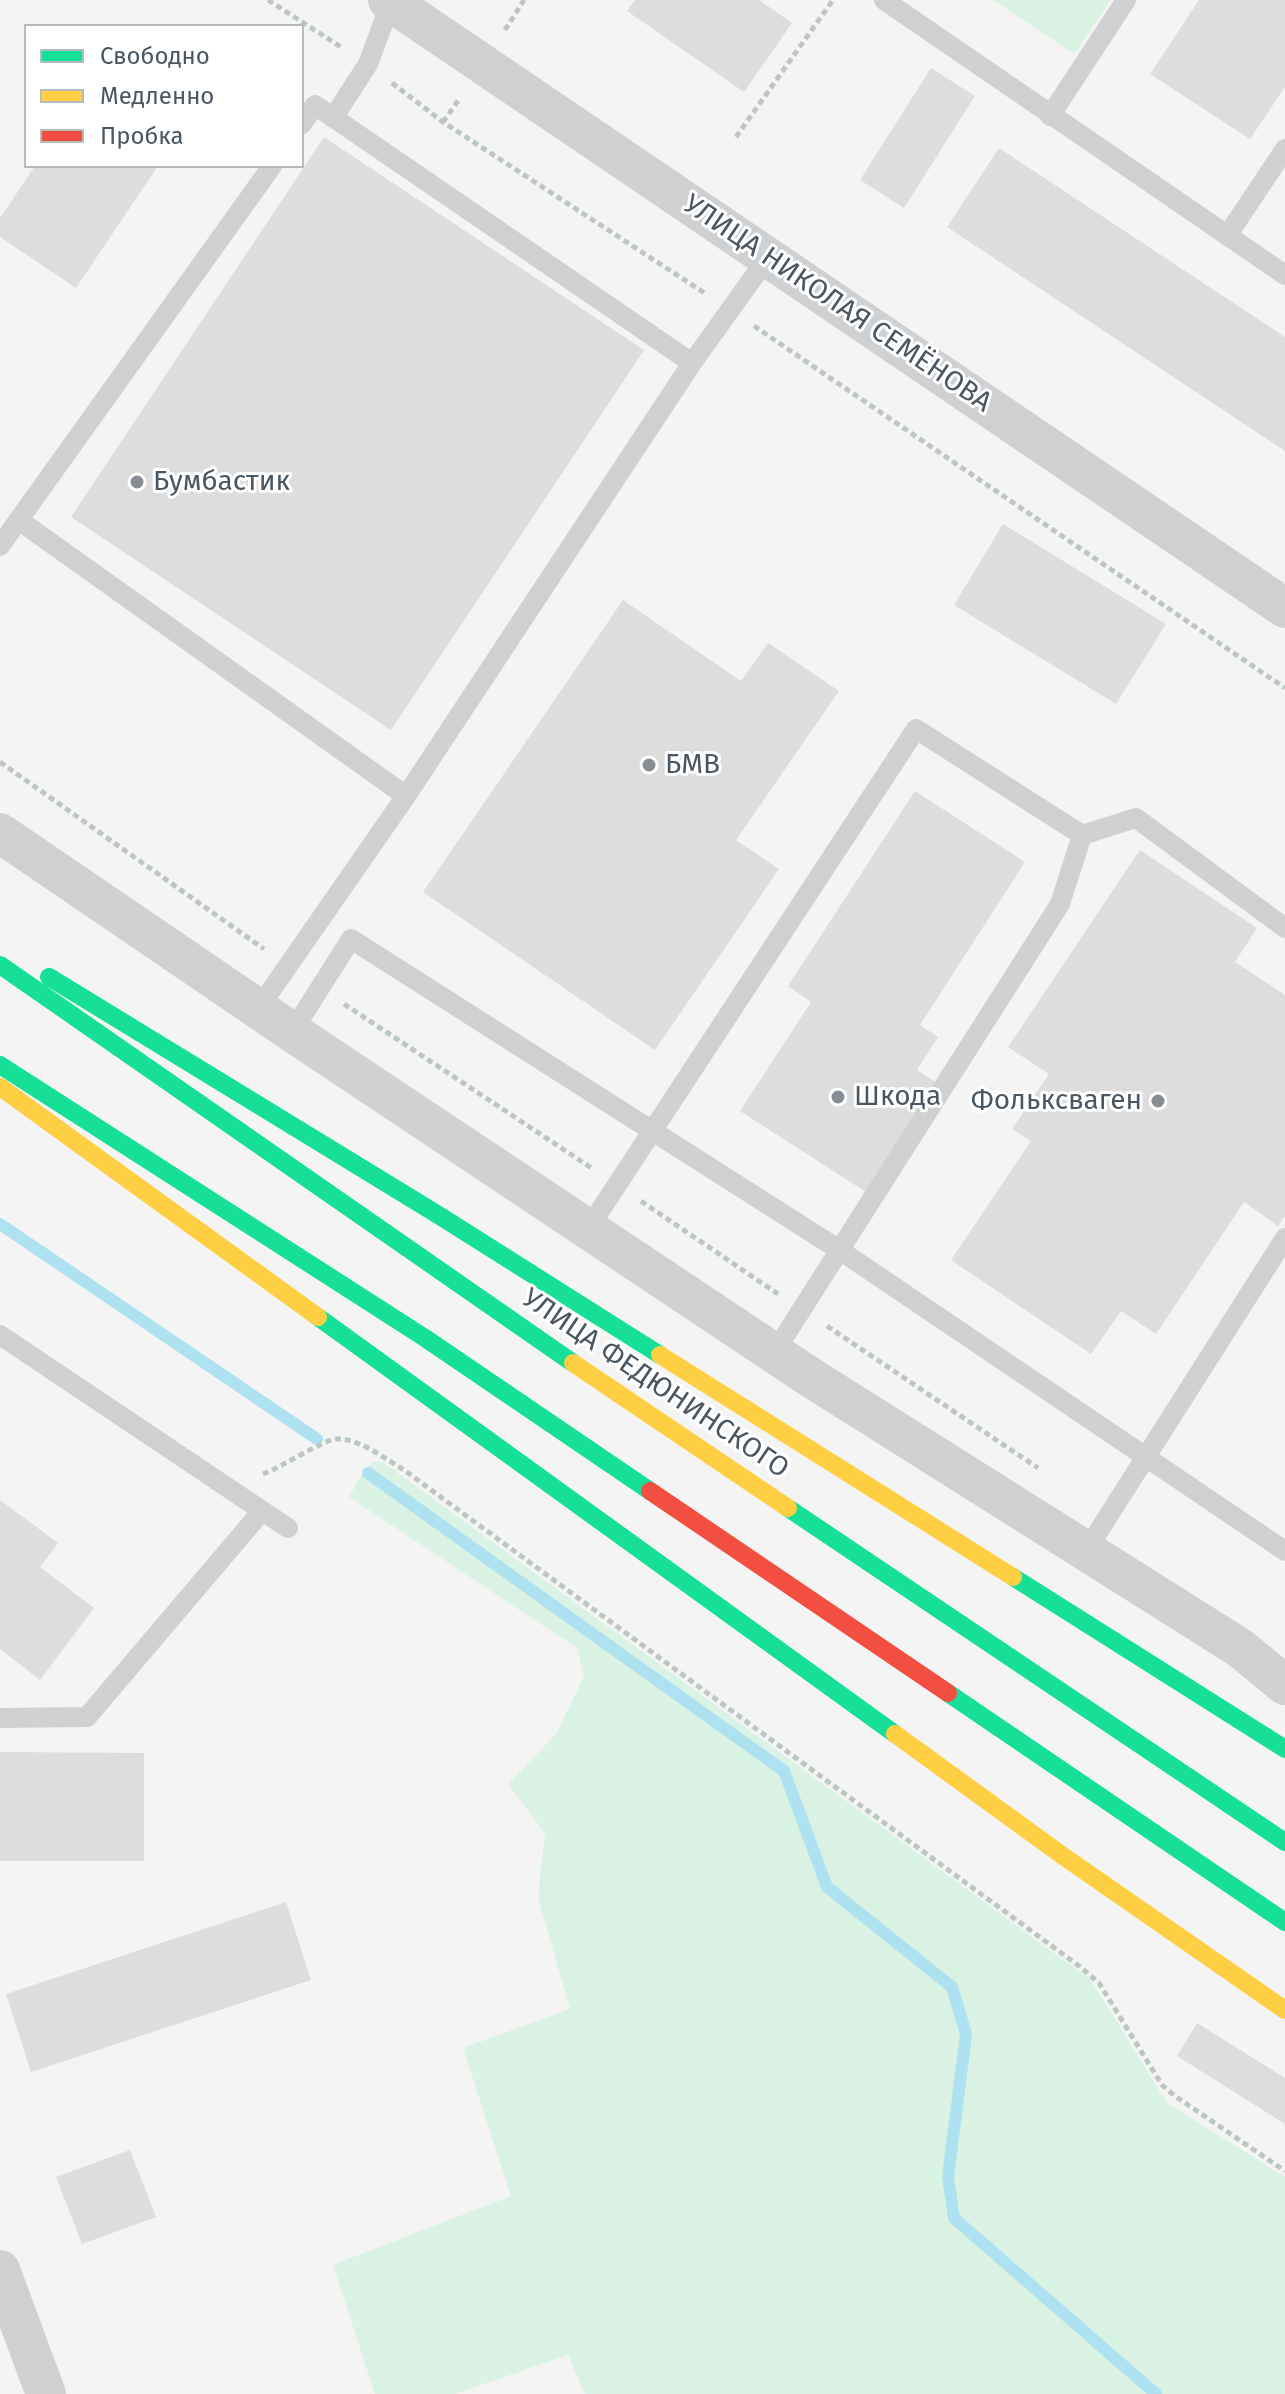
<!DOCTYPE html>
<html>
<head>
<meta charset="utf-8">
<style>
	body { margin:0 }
	#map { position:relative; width:1285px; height:2394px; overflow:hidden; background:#f4f4f4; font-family:"Fira Sans",sans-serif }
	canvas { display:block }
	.legend { position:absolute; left:24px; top:24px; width:280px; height:144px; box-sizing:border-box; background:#fff; border:2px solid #b7bbc0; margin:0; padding:10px 14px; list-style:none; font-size:24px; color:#4a5661 }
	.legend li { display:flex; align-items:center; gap:16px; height:40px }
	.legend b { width:40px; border:2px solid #b7bbc0 }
</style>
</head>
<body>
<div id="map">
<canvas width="1285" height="2394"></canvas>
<ul class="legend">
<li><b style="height:10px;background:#16e098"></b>Свободно</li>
<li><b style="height:10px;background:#ffcf43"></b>Медленно</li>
<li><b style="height:10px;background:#f24e42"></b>Пробка</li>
</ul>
</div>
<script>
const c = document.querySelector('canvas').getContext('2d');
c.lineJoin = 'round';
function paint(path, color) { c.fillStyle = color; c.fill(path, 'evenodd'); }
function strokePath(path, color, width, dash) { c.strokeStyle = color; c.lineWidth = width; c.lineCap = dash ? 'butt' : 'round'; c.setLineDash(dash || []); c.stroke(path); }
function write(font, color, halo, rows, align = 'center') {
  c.font = font + ' "Fira Sans",sans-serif'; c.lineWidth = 6; c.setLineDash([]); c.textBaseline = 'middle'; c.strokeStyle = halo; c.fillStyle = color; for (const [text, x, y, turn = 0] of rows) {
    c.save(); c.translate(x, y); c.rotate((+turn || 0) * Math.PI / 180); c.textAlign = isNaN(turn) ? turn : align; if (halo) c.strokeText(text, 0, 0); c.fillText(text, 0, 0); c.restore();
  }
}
paint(new Path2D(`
	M993 0H1111L1074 54Z
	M374 1462H383L1091 1980 1167 2103 1285 2177V2394H585L568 2355 455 2394H375L333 2265 511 2196 463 2048 570 2009 538 1898 545 1833 508 1784 557 1733 584 1676 577 1648 349 1497 365 1469Z`), '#d9f2e3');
strokePath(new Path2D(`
	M0 1224 317 1439
	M368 1473 784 1771 827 1887 952 1987 966 2034 948 2177 954 2218 1156 2394`), '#aee2f0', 12);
paint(new Path2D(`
	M635 0H759L792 23 744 92 627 11Z
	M1199 0H1285V87L1250 139 1150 74Z
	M931 68 975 96 904 208 860 180Z
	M324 137 644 350 391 730 71 517Z
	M999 148 1285 337V451L947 227Z
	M35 166H158L76 288 0 237V218Z
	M1003 524 1166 624 1116 704 954 605Z
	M623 600 741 681 768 643 839 691 736 840 779 869 655 1050 423 892Z
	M915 791 1025 862 920 1025 938 1037 917 1070 937 1083 866 1192 740 1111 811 1002 788 986Z
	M1140 850 1257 928 1235 962 1285 995V1216L1278 1226 1244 1202 1156 1334 1121 1311 1091 1354 951 1260 1031 1141 1012 1129 1049 1074 1008 1047Z
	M0 1500 58 1543 40 1567 94 1608 40 1680 0 1649Z
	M0 1752 144 1753V1861H0Z
	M286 1902 311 1980 31 2072 6 1994Z
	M1197 2023 1285 2078V2124L1177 2056Z
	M130 2150 156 2217 82 2244 56 2177Z`), '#ddddde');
strokePath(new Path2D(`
	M268 0 341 47
	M505 30 524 0
	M392 83 443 122 706 294
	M443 122 460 98
	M736 137 833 0
	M754 326 1285 688
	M0 762 264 949
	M344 1004 593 1169
	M641 1201 778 1294
	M827 1326 1038 1468
	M263 1474C280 1468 325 1439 336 1439 359 1438 384 1458 404 1470L1079 1966 1099 1983 1162 2085 1175 2096 1285 2171`), '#bcc7c4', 5, [6, 4]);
strokePath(new Path2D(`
	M884 0 1285 275
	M1050 116 1126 0
	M333 118 368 64 391 2
	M302 124 315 105 692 363
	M1227 236 1285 149
	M20 521 406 796
	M0 546 272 166
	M258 1009 406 796 692 363 768 257
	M292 1032 351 939 841 1251 1285 1551
	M588 1229 916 729 1082 835 1136 818 1285 928
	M0 1335 288 1528
	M774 1353 1060 904 1082 835
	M1086 1551 1285 1238
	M0 1718 87 1717 262 1511`), '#ced0d2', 20);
strokePath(new Path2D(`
	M388 0 1285 608
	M0 833 292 1032 810 1377 1240 1648 1285 1685
	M0 2270 46 2394`), '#ced0d2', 40);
strokePath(new Path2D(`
	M0 965 573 1363
	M49 977 440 1216 660 1355
	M0 1065 425 1338 650 1491
	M318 1317 895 1734
	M788 1508 1285 1842
	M1013 1577 1285 1749
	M948 1693 1285 1922`), '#16e098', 18);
strokePath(new Path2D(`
	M0 1087 318 1317
	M660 1355 1013 1577
	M573 1363 788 1508
	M895 1734 1063 1856 1285 2010`), '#ffcf43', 18);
strokePath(new Path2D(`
	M650 1491 948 1693`), '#f24e42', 18);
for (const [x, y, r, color] of [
	[137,482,8,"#868d94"],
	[649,765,8,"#868d94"],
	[838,1097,8,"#868d94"],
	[1158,1101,8,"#868d94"]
]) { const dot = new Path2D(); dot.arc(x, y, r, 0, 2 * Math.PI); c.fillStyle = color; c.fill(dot); strokePath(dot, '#fff', 3); }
write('28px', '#4a5661', '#fff', [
	["УЛИЦА НИКОЛАЯ СЕМЁНОВА",837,304,34],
	["УЛИЦА ФЕДЮНИНСКОГО",655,1384,34]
]);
write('28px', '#4a5661', '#fff', [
	["Бумбастик",153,482],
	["БМВ",665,765],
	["Шкода",854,1097],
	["Фольксваген",1142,1101,"right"]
], 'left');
</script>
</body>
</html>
